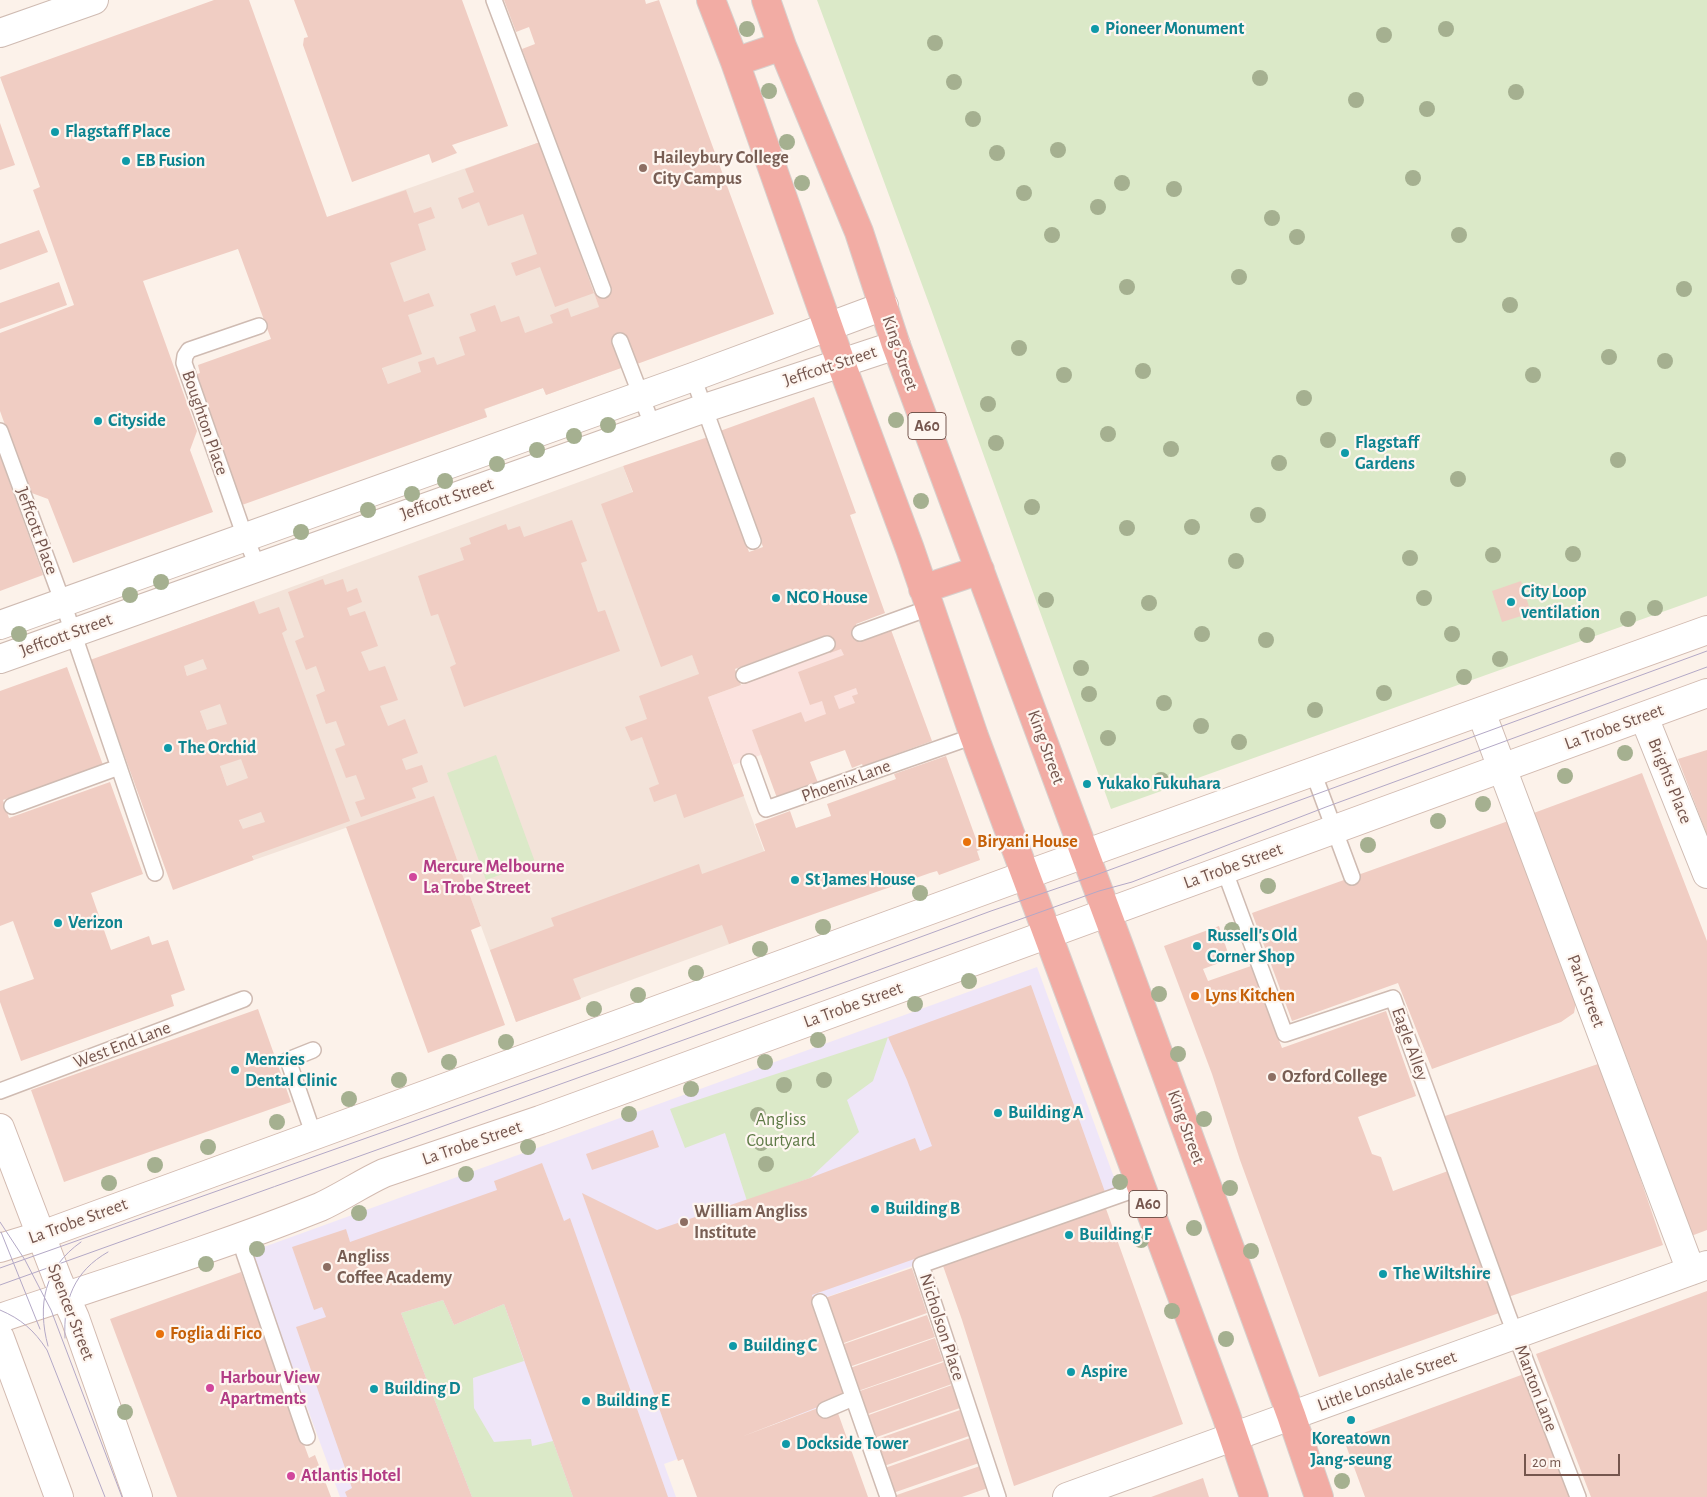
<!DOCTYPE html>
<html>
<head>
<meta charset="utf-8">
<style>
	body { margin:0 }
	#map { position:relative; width:1707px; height:1497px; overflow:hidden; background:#fcf2ea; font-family:"Alegreya Sans",sans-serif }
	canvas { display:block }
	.scale { position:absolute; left:1524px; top:1454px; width:96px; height:22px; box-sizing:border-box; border:2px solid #75564e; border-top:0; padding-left:6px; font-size:15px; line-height:18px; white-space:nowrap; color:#75564e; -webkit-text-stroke:4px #fef6f0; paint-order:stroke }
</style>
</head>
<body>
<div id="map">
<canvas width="1707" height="1497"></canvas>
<div class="scale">20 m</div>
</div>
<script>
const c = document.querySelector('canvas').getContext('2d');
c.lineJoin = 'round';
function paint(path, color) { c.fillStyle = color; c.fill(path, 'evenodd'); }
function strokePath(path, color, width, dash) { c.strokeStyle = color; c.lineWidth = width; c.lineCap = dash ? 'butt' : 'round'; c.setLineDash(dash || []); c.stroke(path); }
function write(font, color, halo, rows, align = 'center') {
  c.font = font + ' "Alegreya Sans",sans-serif'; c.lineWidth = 4.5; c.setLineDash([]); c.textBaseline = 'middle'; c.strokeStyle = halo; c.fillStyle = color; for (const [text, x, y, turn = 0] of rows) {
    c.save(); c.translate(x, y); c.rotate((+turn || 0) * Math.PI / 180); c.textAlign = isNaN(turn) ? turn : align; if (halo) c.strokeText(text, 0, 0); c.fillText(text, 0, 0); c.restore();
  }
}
paint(new Path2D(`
	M540 142 621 368 546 395 543 388 485 409 487 417 410 444 327 217Z
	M623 466 790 922 516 1022 434 797 254 860 171 631Z`), '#f3e3d9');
paint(new Path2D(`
	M891 630 916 699 733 765 708 697Z`), '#fbe2de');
paint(new Path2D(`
	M1037 967 1119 1191 816 1301 851 1396 664 1464 676 1497H340L250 1252Z`), '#efe6f8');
paint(new Path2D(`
	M817 0H1707V596L1111 809 931 309Z
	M496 755 535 862 486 880 447 773Z
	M888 1037 873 1081 847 1100 859 1132 810 1178 747 1201 725 1133 685 1148 670 1109Z
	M443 1300 454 1325 504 1304 524 1361 473 1378 474 1408 494 1442 531 1439 532 1446 553 1441 573 1497H472L401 1313Z`), '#dbe9c8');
paint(new Path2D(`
	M214 0H249L327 217 406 190 414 213 431 207 435 218 418 224 426 250 390 263 404 302 429 293 434 306 408 315 422 354 382 368 388 384 421 372 418 362 434 357 437 365 465 355 459 337 476 331 470 314 495 305 501 322 519 316 525 333 553 323 550 315 568 308 571 317 599 307 594 293 555 307 540 267 516 276 511 263 537 254 523 214 488 226 479 202 462 209 458 198 474 192 465 169 540 142 594 293 609 288 522 49 535 44 529 27 516 32 504 0H645L646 4 659 0 774 314 637 364 627 338 612 343 621 368 546 395 543 388 484 409 487 417 242 505 194 375 200 373 198 365 271 339 238 249 143 281 197 431 190 450 213 512 73 563 48 499 29 492 0 411V333L74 305 33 190 40 187 0 77Z
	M294 0H462L508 126 452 145 457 153 432 163 429 154 352 182 303 45 304 38 308 37Z
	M0 123 15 165 0 170Z
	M39 230 48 252 0 270V244Z
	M59 282 67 305 0 329V303Z
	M814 397 856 513 850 515 885 613 856 624 863 641 891 630 932 741 863 766 862 764 852 768 845 750 810 762 818 783 777 798 752 730 801 712 805 722 826 714 822 701 810 705 798 672 844 655 841 649 830 653 824 636 735 669 741 685 708 697 744 796 684 818 676 794 654 802 649 788 659 784 642 737 631 741 625 727 647 719 639 696 699 674 692 655 661 667 601 504 633 492 623 466 708 437 749 552 763 547 720 431ZM856 688 858 694 852 696 855 703 839 709 834 696Z
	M0 456 43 575 0 591Z
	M572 520 587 561 581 563 598 612 605 610 620 651 464 707 450 667 456 664 438 614 431 616 418 576 464 560 460 548 471 544 469 538 506 524 508 530 520 526 524 537Z
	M323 579 325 585 343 579 347 592 357 588 362 602 347 608 350 616 365 611 378 646 361 652 369 671 385 666 398 700 380 706 388 726 405 719 418 753 402 759 406 770 422 765 428 782 412 788 416 798 361 817 355 802 365 799 356 775 346 778 335 749 345 745 336 721 326 724 316 695 325 691 316 666 306 670 295 641 304 637 288 592Z
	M1521 581 1531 613 1502 622 1492 591Z
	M254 601 259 614 279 607 287 630 282 633 350 821 252 856 254 860 173 890 90 660ZM203 659 207 669 187 676 184 666ZM220 704 227 724 207 730 200 711ZM241 759 248 778 227 786 220 766ZM261 812 265 822 243 829 239 820Z
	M67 667 103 765 3 800 9 818 110 782 143 874 91 893 111 950 149 936 152 945 168 940 185 990 171 995 174 1006 21 1061 0 1002V991L34 979 13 921 0 926V691Z
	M1707 750V835L1678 759Z
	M946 756 980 850 977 851 980 860 939 875 937 871 930 873 729 944 722 925 573 979 581 999 516 1022 490 950 554 926 551 918 699 864 702 874 765 851 755 824 790 811 796 828 831 816 827 804 896 779 894 774Z
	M1642 773 1707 941V1230L1691 1236 1634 1077 1531 814Z
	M434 796 481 926 471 930 505 1025 428 1053 346 827Z
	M1511 820 1577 997 1574 1013 1561 1022 1432 1069 1398 983 1292 1021 1252 913Z
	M1219 926 1230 959 1203 969 1208 981 1251 966 1282 1048 1386 1011 1416 1096 1358 1117 1372 1154 1381 1157 1393 1191 1448 1171 1499 1313 1319 1377 1240 1160 1212 1074 1164 946Z
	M1031 985 1105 1192 812 1295 846 1396 741 1437 834 1402 868 1497H697L683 1459 678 1461 582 1193 657 1230 810 1178 915 1138 920 1151 932 1146 907 1080 888 1037Z
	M258 1009 291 1102 64 1182 31 1090Z
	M1601 1063 1663 1245 1508 1297 1445 1116Z
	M653 1130 659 1147 592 1170 586 1154Z
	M542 1163 564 1221 570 1218 668 1497H573L504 1304 454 1325 443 1300 401 1313 472 1497H347L345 1492 352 1488 296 1327 326 1317 322 1307 314 1310 292 1247 346 1229 350 1242 497 1190 494 1181Z
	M1105 1206 1183 1424 1014 1486 962 1320 942 1263Z
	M912 1268 927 1313 841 1344 825 1298Z
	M241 1272 309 1458 315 1455 331 1497H177L110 1319Z
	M1707 1291V1497H1591L1536 1354Z
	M927 1315 935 1337 849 1367 841 1345Z
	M935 1338 943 1361 858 1391 850 1368Z
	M944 1362 952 1384 865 1415 857 1392Z
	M1524 1374 1569 1497H1365L1344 1440Z
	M952 1385 960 1408 874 1438 866 1416Z
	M960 1410 969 1436 884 1466 874 1440Z
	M970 1438 979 1463 893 1493 885 1468Z
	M980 1466 988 1488 962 1497H891Z
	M1203 1478 1209 1497H1151Z`), '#f0cdc3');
const lane = new Path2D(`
	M494 0 603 290
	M620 341 653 427
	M693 377 753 541
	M0 431 63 603 155 873
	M258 567 245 537 184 363 185 356 189 350 259 326
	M860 633 929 608
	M744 675 827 644
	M749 762 766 809 974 736
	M1313 772 1352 877
	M12 806 119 767
	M1224 869 1285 1034 1393 998 1508 1315 1578 1497
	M313 1050 288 1060 314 1136
	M0 1091 244 999
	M239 1238 307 1437
	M820 1302 888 1497
	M825 1410 853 1398
	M998 1497 921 1265 1142 1187`);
const street = new Path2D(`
	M0 33 94 0
	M0 625 693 377 884 306
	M0 659 705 408 896 345
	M1481 712 1691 1271
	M1644 717 1707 874
	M1067 1497 1707 1265`);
const secondary = new Path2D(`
	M0 1128 58 1280 75 1318 138 1497
	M0 1248 42 1235 1026 875 1707 630
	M0 1318C107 1282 215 1249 320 1207 342 1197 362 1183 384 1173L540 1120 1707 693
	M0 1338 59 1497`);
const highway = new Path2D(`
	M711 0 735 62 841 363 910 549 974 736 1226 1415 1254 1497
	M766 0 782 46 859 232 896 345 1121 951 1291 1415 1319 1497
	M735 62 782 46
	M923 589 980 570`);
strokePath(lane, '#cfbbb2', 18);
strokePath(street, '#cfbbb2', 30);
strokePath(secondary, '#d2bab0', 30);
strokePath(highway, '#d8d0cd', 30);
strokePath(lane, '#fff', 15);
strokePath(street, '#fff', 28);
strokePath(secondary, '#fff', 28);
strokePath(highway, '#f2aca4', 28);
strokePath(new Path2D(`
	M0 1222 25 1260 51 1310 122 1497
	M1 1232 40 1329
	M0 1268 606 1053 991 911 1093 876 1707 651
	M0 1285 1099 891 1132 882 1326 807 1707 667
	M0 1310C21 1319 34 1330 47 1350L105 1497
	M65 1338C63 1301 74 1271 108 1252
	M48 1346C37 1305 44 1268 81 1242`), '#b3a8c6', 1);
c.fillStyle = '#a5b090';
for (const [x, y] of [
	[747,29],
	[1446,29],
	[1384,35],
	[935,43],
	[1260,78],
	[954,82],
	[769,91],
	[1516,92],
	[1356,100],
	[1427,109],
	[973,119],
	[787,142],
	[1058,150],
	[997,153],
	[1413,178],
	[802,183],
	[1122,183],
	[1174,189],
	[1024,193],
	[1098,207],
	[1272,218],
	[1052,235],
	[1459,235],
	[1297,237],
	[1239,277],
	[1127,287],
	[1684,289],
	[1510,305],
	[1019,348],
	[1609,357],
	[1665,361],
	[1143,371],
	[1064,375],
	[1533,375],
	[1304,398],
	[988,404],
	[896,420],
	[608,425],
	[1108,434],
	[574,436],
	[1328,440],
	[996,443],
	[1171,449],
	[537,450],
	[1618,460],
	[1279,463],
	[497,464],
	[1458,479],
	[445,481],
	[412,494],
	[921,501],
	[1032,507],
	[368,510],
	[1258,515],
	[1192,527],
	[1127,528],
	[301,532],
	[1573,554],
	[1493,555],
	[1410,558],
	[1236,561],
	[161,582],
	[130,595],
	[1424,598],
	[1046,600],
	[1149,603],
	[1655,608],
	[1628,619],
	[19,634],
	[1202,634],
	[1452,634],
	[1587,635],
	[1266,640],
	[1500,659],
	[1081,668],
	[1464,677],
	[1384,693],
	[1089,694],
	[1164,703],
	[1315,710],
	[1201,726],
	[1108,738],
	[1239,742],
	[1625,753],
	[1565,776],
	[1161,780],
	[1483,804],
	[1438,821],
	[1368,845],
	[1268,886],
	[920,893],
	[823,927],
	[1232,930],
	[760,949],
	[696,973],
	[969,981],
	[1159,994],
	[638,995],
	[915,1004],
	[594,1009],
	[818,1040],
	[506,1042],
	[1178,1054],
	[449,1062],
	[765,1062],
	[399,1080],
	[824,1080],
	[784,1085],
	[691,1089],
	[349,1099],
	[629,1114],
	[758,1115],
	[1204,1119],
	[277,1122],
	[761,1143],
	[208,1147],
	[528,1147],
	[766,1164],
	[155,1165],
	[466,1174],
	[1120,1182],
	[109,1183],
	[1230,1188],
	[359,1213],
	[1194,1228],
	[1141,1240],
	[257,1249],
	[1251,1251],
	[206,1264],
	[1172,1311],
	[1226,1339],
	[125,1412],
	[1342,1481]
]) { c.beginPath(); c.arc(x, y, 8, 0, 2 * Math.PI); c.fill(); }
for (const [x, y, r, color] of [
	[1095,29,5,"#0f9aa8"],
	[55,132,5,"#0f9aa8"],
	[126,161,5,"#0f9aa8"],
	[643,168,5,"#8d6e63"],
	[98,421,5,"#0f9aa8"],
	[1345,453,5,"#0f9aa8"],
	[776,598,5,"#0f9aa8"],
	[1511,602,5,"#0f9aa8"],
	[168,748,5,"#0f9aa8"],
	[1087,784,5,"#0f9aa8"],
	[967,842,5,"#e8710a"],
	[413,877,5,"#d1479c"],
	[795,880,5,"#0f9aa8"],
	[58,923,5,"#0f9aa8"],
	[1197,946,5,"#0f9aa8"],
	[1195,996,5,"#e8710a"],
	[235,1070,5,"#0f9aa8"],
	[1272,1077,5,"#8d6e63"],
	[998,1113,5,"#0f9aa8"],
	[875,1209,5,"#0f9aa8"],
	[684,1222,5,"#8d6e63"],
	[1069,1235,5,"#0f9aa8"],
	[327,1267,5,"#8d6e63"],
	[1383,1274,5,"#0f9aa8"],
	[160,1334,5,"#e8710a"],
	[733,1346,5,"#0f9aa8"],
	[1071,1372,5,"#0f9aa8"],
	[210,1388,5,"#d1479c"],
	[374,1389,5,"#0f9aa8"],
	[586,1401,5,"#0f9aa8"],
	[1351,1420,5,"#0f9aa8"],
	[786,1444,5,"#0f9aa8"],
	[291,1476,5,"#d1479c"]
]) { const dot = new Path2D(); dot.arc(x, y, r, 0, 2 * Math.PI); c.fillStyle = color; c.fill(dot); strokePath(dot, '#fef6f0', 2); }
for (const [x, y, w] of [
	[927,426,38],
	[1148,1204,38]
]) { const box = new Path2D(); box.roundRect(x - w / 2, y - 13.5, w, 27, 4); c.fillStyle = '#fef6f0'; c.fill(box); strokePath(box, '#75564e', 1); }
write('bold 16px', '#75564e', null, [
	["A60",927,426],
	["A60",1148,1204]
]);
write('bold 18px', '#0d838f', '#fef6f0', [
	["Pioneer Monument",1105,29],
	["Flagstaff Place",65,132],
	["EB Fusion",136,161],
	["Cityside",108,421],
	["Flagstaff",1355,443],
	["Gardens",1355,464],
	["City Loop",1521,592],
	["ventilation",1521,613],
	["NCO House",786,598],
	["The Orchid",178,748],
	["Yukako Fukuhara",1097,784],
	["St James House",805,880],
	["Verizon",68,923],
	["Russell's Old",1207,936],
	["Corner Shop",1207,957],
	["Menzies",245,1060],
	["Dental Clinic",245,1081],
	["Building A",1008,1113],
	["Building B",885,1209],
	["Building F",1079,1235],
	["The Wiltshire",1393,1274],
	["Building C",743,1346],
	["Aspire",1081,1372],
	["Building D",384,1389],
	["Building E",596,1401],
	["Koreatown",1351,1439,"center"],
	["Jang-seung",1351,1460,"center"],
	["Dockside Tower",796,1444]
], 'left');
write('bold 18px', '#785e54', '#fef6f0', [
	["Haileybury College",653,158],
	["City Campus",653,179],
	["Ozford College",1282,1077],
	["William Angliss",694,1212],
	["Institute",694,1233],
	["Angliss",337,1257],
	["Coffee Academy",337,1278]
], 'left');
write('18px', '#75564e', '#fef6f0', [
	["King Street",900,353,71],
	["Jeffcott Street",830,366,-18],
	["Boughton Place",205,423,71],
	["Jeffcott Street",447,499,-19],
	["Jeffcott Place",37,531,70],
	["Jeffcott Street",66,635,-20],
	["La Trobe Street",1614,727,-20],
	["King Street",1046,747,70],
	["Phoenix Lane",846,781,-20],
	["Brights Place",1670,781,68],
	["La Trobe Street",1233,866,-20],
	["Park Street",1586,991,69],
	["La Trobe Street",853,1005,-20],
	["Eagle Alley",1410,1044,70],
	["West End Lane",122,1045,-21],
	["King Street",1186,1127,70],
	["La Trobe Street",472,1143,-19],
	["La Trobe Street",78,1221,-20],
	["Spencer Street",71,1312,69],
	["Nicholson Place",942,1327,72],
	["Little Lonsdale Street",1387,1381,-20],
	["Manton Lane",1536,1388,69]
]);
write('bold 18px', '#c56008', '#fef6f0', [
	["Biryani House",977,842],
	["Lyns Kitchen",1205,996],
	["Foglia di Fico",170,1334]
], 'left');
write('bold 18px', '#b23c85', '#fef6f0', [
	["Mercure Melbourne",423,867],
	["La Trobe Street",423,888],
	["Harbour View",220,1378],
	["Apartments",220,1399],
	["Atlantis Hotel",301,1476]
], 'left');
write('18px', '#5e7a46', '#fef6f0', [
	["Angliss",781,1120],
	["Courtyard",781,1141]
]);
</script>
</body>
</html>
